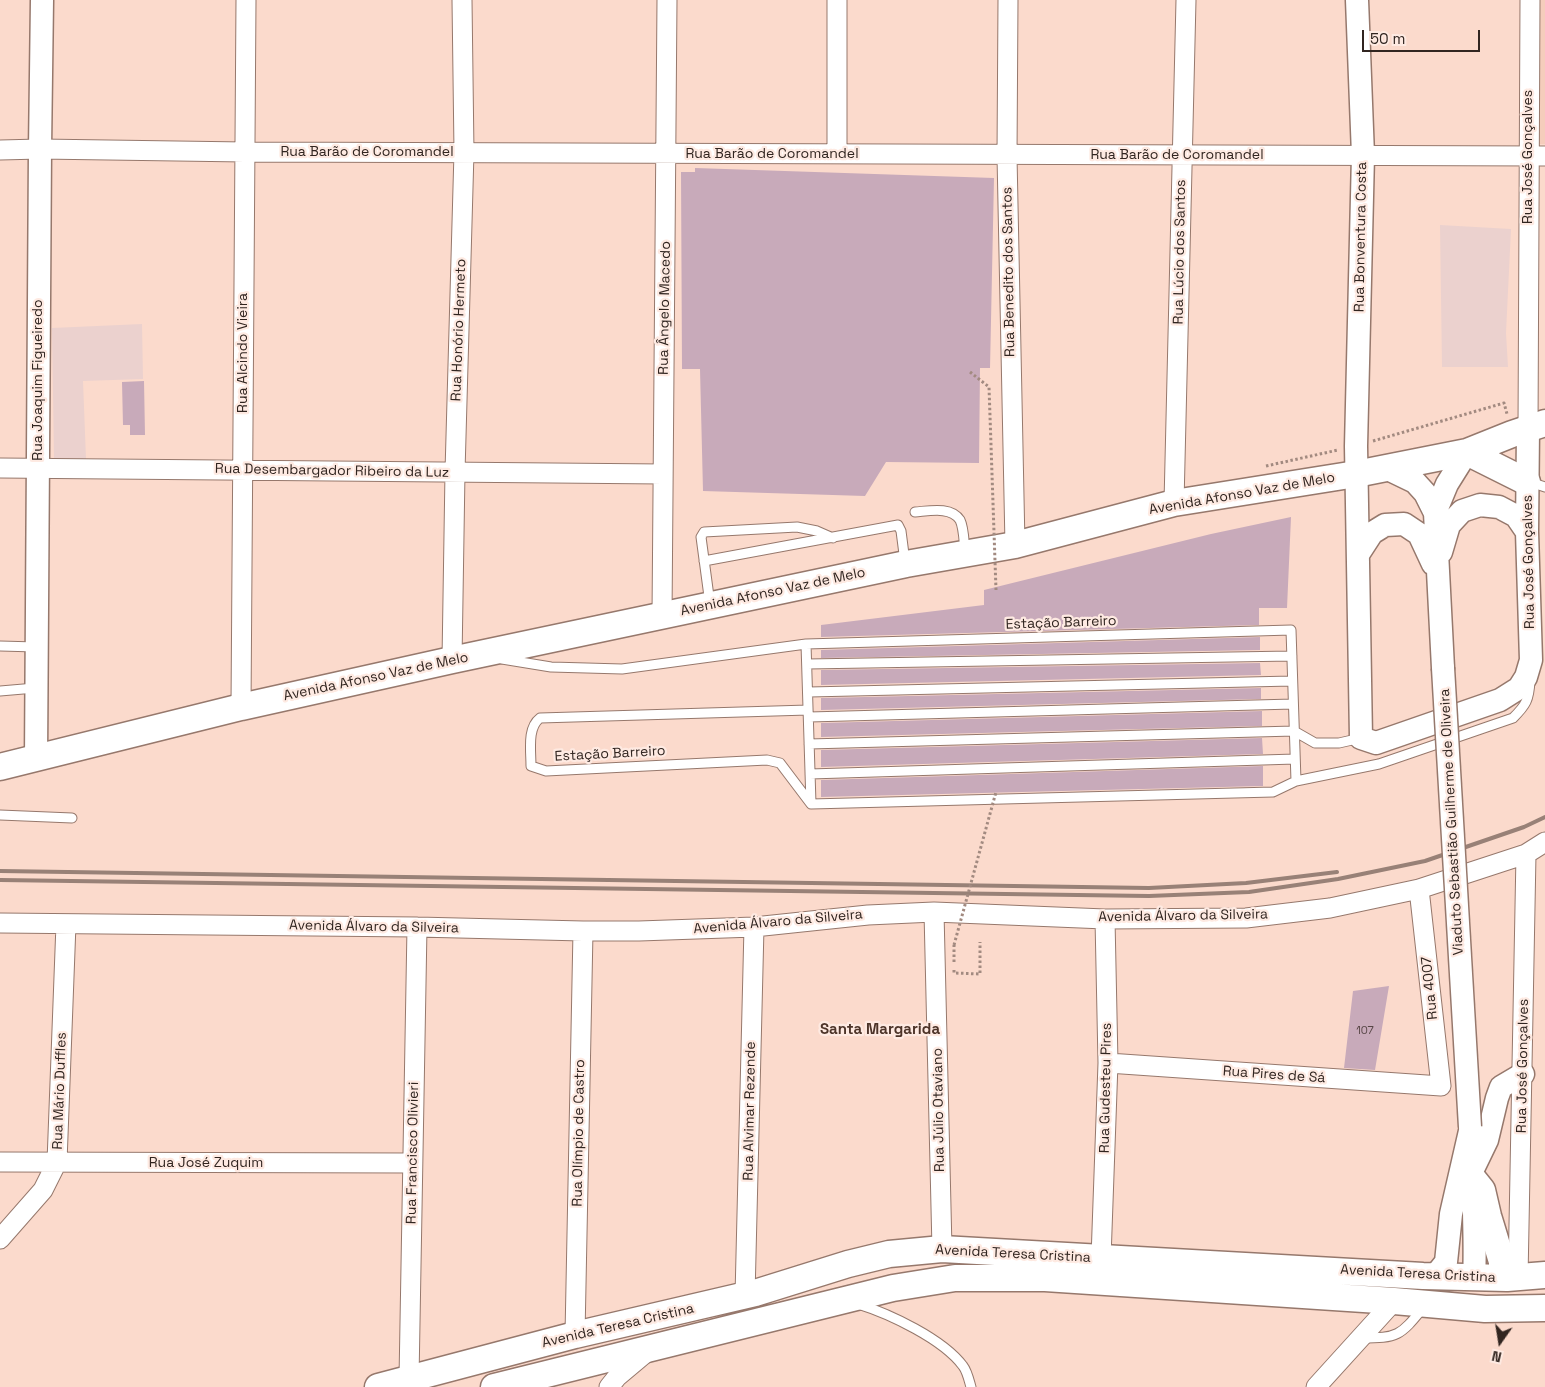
<!DOCTYPE html>
<html>
<head>
<meta charset="utf-8">
<style>
	body { margin:0 }
	#map { position:relative; width:1545px; height:1387px; overflow:hidden; background:#fbdacc; font-family:"Space Grotesk",sans-serif }
	canvas { display:block }
	.north { position:absolute; left:1475px; top:1317px; width:50px; height:50px; -webkit-text-stroke:4px #feeae2; paint-order:stroke; rotate:193deg; font-size:14px; font-weight:700; line-height:20px; text-align:center; color:#312520 }
	.north::after { content:''; display:block; margin:auto; width:18px; height:22px; background:#312520; clip-path:polygon(50% 0,100% 100%,50% 72%,0 100%) }
	.scale { position:absolute; left:1362px; top:30px; width:118px; height:22px; box-sizing:border-box; border:2px solid #312520; border-top:0; padding-left:6px; font-size:15px; line-height:18px; white-space:nowrap; color:#312520; -webkit-text-stroke:4px #feeae2; paint-order:stroke }
</style>
</head>
<body>
<div id="map">
<canvas width="1545" height="1387"></canvas>
<div class="north">N</div>
<div class="scale">50 m</div>
</div>
<script>
const c = document.querySelector('canvas').getContext('2d');
c.lineJoin = 'round';
function paint(path, color) { c.fillStyle = color; c.fill(path, 'evenodd'); }
function strokePath(path, color, width, dash) { c.strokeStyle = color; c.lineWidth = width; c.lineCap = dash ? 'butt' : 'round'; c.setLineDash(dash || []); c.stroke(path); }
function write(font, color, halo, rows, align = 'center') {
  c.font = font + ' "Space Grotesk",sans-serif'; c.lineWidth = 4.5; c.setLineDash([]); c.textBaseline = 'middle'; c.strokeStyle = halo; c.fillStyle = color; for (const [text, x, y, turn = 0] of rows) {
    c.save(); c.translate(x, y); c.rotate((+turn || 0) * Math.PI / 180); c.textAlign = isNaN(turn) ? turn : align; if (halo) c.strokeText(text, 0, 0); c.fillText(text, 0, 0); c.restore();
  }
}
paint(new Path2D(`
	M1539 0H1545V144H1534Z`), '#f5cdbc');
paint(new Path2D(`
	M1440 225 1511 229 1506 333 1508 367H1442Z
	M142 324 143 379 83 381 86 459H54L52 328Z`), '#ebd1ce');
paint(new Path2D(`
	M695 168 994 178 990 368H980L979 463 886 462 865 496 703 491 700 369H682L681 172H695Z
	M144 381 145 435H130V425H123L122 382Z
	M1291 517 1287 608H1259V625L821 637V625L984 605V590L1211 534Z
	M1260 637V650L821 658V650Z
	M1260 663 1261 675 821 685V670Z
	M1261 688V699L821 710V698Z
	M1262 711V726L821 737V723Z
	M1262 738 1263 754 821 767V750Z
	M1263 766V786L821 797V780Z
	M1389 986 1375 1070 1344 1068 1353 991Z`), '#c8aaba');
const service = new Path2D(`
	M1530 482 1545 487
	M915 512C929 511 951 506 960 520 964 528 964 543 965 551
	M704 561 898 525 901 531 905 562
	M710 604 701 537 704 532 797 527 817 531 833 538
	M806 644 811 804
	M0 646 36 647
	M502 659 551 667 622 669 806 644 1291 630 1296 781
	M807 664 1292 656
	M0 691 35 688
	M809 692 1292 681
	M808 710 540 718C527 728 531 750 531 766L546 771 767 760 780 763 811 804
	M809 717 1293 704
	M809 744 1294 731 1315 743H1339L1361 738
	M810 774 1295 759
	M811 804 1273 792 1296 781 1379 764 1513 718C1526 705 1529 700 1530 681
	M0 815 72 818
	M858 1304C890 1314 943 1339 963 1366 967 1371 969 1380 971 1387
	M1361 1338C1398 1338 1400 1336 1423 1308`);
const minor = new Path2D(`
	M837 0V154
	M1008 0 1007 156 1015 545
	M0 150 40 149 245 152 1545 156
	M1528 429 1530 0
	M0 468 663 474
	M1174 503 1186 0
	M662 616 667 0
	M452 660 455 472 464 152 462 0
	M241 707 246 0
	M934 912 942 1249
	M0 923 417 927 583 931H639L754 927 868 915 934 912 1105 919 1246 918 1330 908 1419 889 1526 854 1545 842
	M1108 1063 1441 1086 1419 889
	M0 1162 412 1163
	M0 1239 43 1190 57 1162 66 924
	M1101 1258 1108 1063 1105 919
	M1518 1278 1526 854
	M745 1296 754 927
	M575 1335 583 931
	M409 1379 417 927
	M609 1387 617 1377 648 1351
	M1316 1387 1394 1301`);
const tertiary = new Path2D(`
	M1357 0 1363 155 1356 446 1361 738 1376 743 1500 700 1519 688 1526 677 1531 660 1527 532 1528 429
	M1386 468 1415 482 1425 493 1435 513 1443 668
	M1435 513 1447 484 1467 452
	M1441 552 1449 525 1462 511 1480 505 1499 507 1516 516 1527 532
	M1359 553 1372 533 1385 525 1404 524 1419 534 1433 564
	M36 759 40 149 42 0
	M1473 1169 1487 1140 1497 1098 1501 1087 1523 1074
	M1434 1277 1446 1262 1451 1214 1470 1131
	M1474 1278C1476 1246 1473 1213 1474 1181`);
const secondary = new Path2D(`
	M1467 452 1527 482
	M0 767 241 707 452 660 906 564 1015 545 1174 503 1356 474 1467 452 1512 434 1545 423
	M1474 1180 1482 1190 1488 1216 1507 1278
	M378 1387 575 1335 755 1293 848 1264 889 1254 942 1249 1423 1276 1507 1278 1545 1275
	M494 1387 893 1288 955 1278H1045L1394 1301 1485 1309 1545 1308`);
strokePath(service, '#96786c', 11);
strokePath(minor, '#96786c', 21);
strokePath(tertiary, '#96786c', 25);
strokePath(secondary, '#96786c', 29);
strokePath(new Path2D(`
	M1373 441 1504 403 1507 414
	M1266 466 1338 450
	M954 962V945
	M954 970V973L980 974V942`), '#a28a80', 3, [2.5, 2.5]);
strokePath(service, '#fff', 9);
strokePath(minor, '#fff', 19);
strokePath(tertiary, '#fff', 22);
strokePath(secondary, '#fff', 26);
strokePath(new Path2D(`
	M0 871 1149 888 1246 883 1337 872
	M0 880 1149 896 1249 892 1338 879 1425 861 1524 827 1545 817`), '#988177', 4);
const tertiaryBridge = new Path2D(`
	M1443 668 1470 1127`);
strokePath(tertiaryBridge, '#96786c', 25, []);
strokePath(new Path2D(`
	M970 372 989 387 996 590
	M954 945 996 792`), '#a28a80', 3, [2.5, 2.5]);
strokePath(tertiaryBridge, '#fff', 22);
write('11px', '#574646', null, [
	["107",1365,1031]
]);
write('14px', '#312520', '#feeae2', [
	["Rua Barão de Coromandel",367,152],
	["Rua Barão de Coromandel",772,154],
	["Rua Barão de Coromandel",1177,155],
	["Rua José Gonçalves",1528,157,-90],
	["Rua Bonventura Costa",1361,237,-89],
	["Rua Lúcio dos Santos",1180,252,-89],
	["Rua Benedito dos Santos",1009,272,-91],
	["Rua Ângelo Macedo",665,308,-89],
	["Rua Honório Hermeto",459,330,-88],
	["Rua Alcindo Vieira",243,353,-90],
	["Rua Joaquim Figueiredo",38,380,-90],
	["Rua Desembargador Ribeiro da Luz",332,471,1],
	["Avenida Afonso Vaz de Melo",1242,494,-10],
	["Rua José Gonçalves",1529,562,-91],
	["Avenida Afonso Vaz de Melo",773,592,-12],
	["Estação Barreiro",1061,623,-2],
	["Avenida Afonso Vaz de Melo",376,677,-12],
	["Estação Barreiro",610,754,-3],
	["Viaduto Sebastião Guilherme de Oliveira",1452,822,-93],
	["Avenida Álvaro da Silveira",1183,916,-1],
	["Avenida Álvaro da Silveira",778,922,-5],
	["Avenida Álvaro da Silveira",374,927,1],
	["Rua 4007",1430,988,-96],
	["Rua José Gonçalves",1523,1066,-89],
	["Rua Pires de Sá",1274,1075,4],
	["Rua Gudesteu Pires",1106,1088,-89],
	["Rua Mário Duffles",60,1091,-88],
	["Rua Júlio Otaviano",939,1110,-91],
	["Rua Alvimar Rezende",750,1111,-89],
	["Rua Olímpio de Castro",579,1133,-89],
	["Rua Francisco Olivieri",413,1153,-89],
	["Rua José Zuquim",206,1163],
	["Avenida Teresa Cristina",1013,1254,3],
	["Avenida Teresa Cristina",1418,1274,3],
	["Avenida Teresa Cristina",618,1326,-13]
]);
write('bold 15px', '#4d3429', '#feeae2', [
	["Santa Margarida",880,1030]
]);
</script>
</body>
</html>
